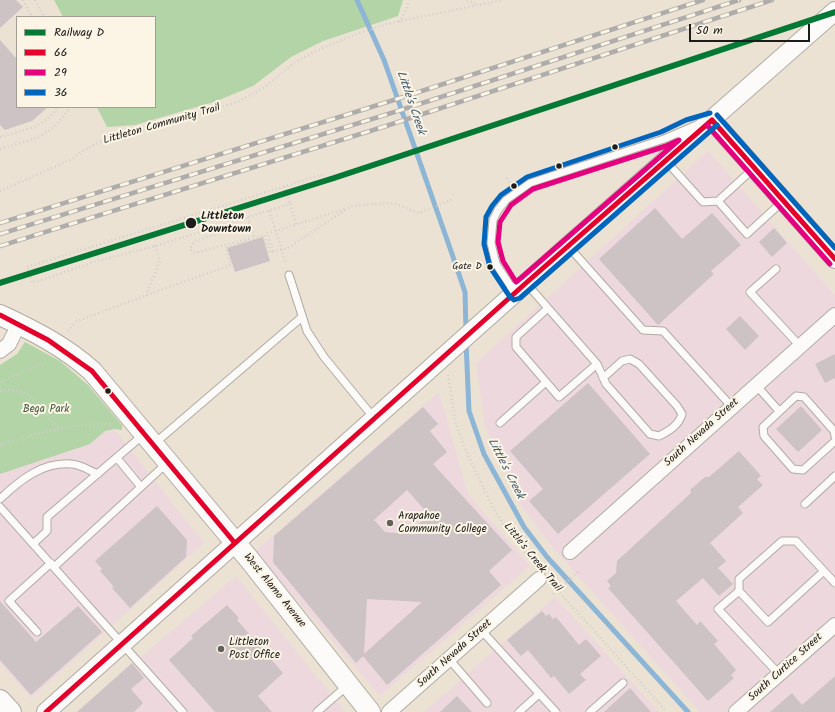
<!DOCTYPE html>
<html>
<head>
<meta charset="utf-8">
<style>
	body { margin:0 }
	#map { position:relative; width:835px; height:712px; overflow:hidden; background:#ebe2d4; font-family:Kalam,sans-serif }
	canvas { display:block }
	.legend { position:absolute; left:16px; top:16px; width:140px; height:92px; box-sizing:border-box; background:#fcf5e5; border:1px solid #a29e95; margin:0; padding:5px 7px; list-style:none; font-size:12px; color:#1c1c1c }
	.legend li { display:flex; align-items:center; gap:8px; height:20px }
	.legend b { width:20px; border:1px solid #a29e95 }
	.scale { position:absolute; left:689px; top:24px; width:121px; height:18px; box-sizing:border-box; border:2px solid #1c1c1c; border-top:0; padding-left:5px; font-size:12px; line-height:14px; white-space:nowrap; color:#1c1c1c; -webkit-text-stroke:3px #fcf5e5; paint-order:stroke }
</style>
</head>
<body>
<div id="map">
<canvas width="835" height="712"></canvas>
<ul class="legend">
<li><b style="height:5px;background:#047835"></b>Railway D</li>
<li><b style="height:5px;background:#e4002b"></b>66</li>
<li><b style="height:5px;background:#e5007d"></b>29</li>
<li><b style="height:5px;background:#0065bd"></b>36</li>
</ul>
<div class="scale">50 m</div>
</div>
<script>
const c = document.querySelector('canvas').getContext('2d');
c.lineJoin = 'round';
function paint(path, color) { c.fillStyle = color; c.fill(path, 'evenodd'); }
function strokePath(path, color, width, dash) { c.strokeStyle = color; c.lineWidth = width; c.lineCap = dash ? 'butt' : 'round'; c.setLineDash(dash || []); c.stroke(path); }
function write(font, color, halo, rows, align = 'center') {
  c.font = font + ' Kalam,sans-serif'; c.lineWidth = 4; c.setLineDash([]); c.textBaseline = 'middle'; c.strokeStyle = halo; c.fillStyle = color; for (const [text, x, y, turn = 0] of rows) {
    c.save(); c.translate(x, y); c.rotate((+turn || 0) * Math.PI / 180); c.textAlign = isNaN(turn) ? turn : align; if (halo) c.strokeText(text, 0, 0); c.fillText(text, 0, 0); c.restore();
  }
}
paint(new Path2D(`
	M708 151 835 295V712H700L554 549 521 506 485 426 476 363Z
	M439 392 468 494 530 566 380 696 255 551Z
	M114 429 204 543 31 698 0 663V474L90 444 105 431Z
	M236 576 345 712H77Z
	M555 597 659 712H424Z`), '#edd8dd');
paint(new Path2D(`
	M54 0H403L398 16 323 41 291 57 253 86 214 102 135 125 107 127 97 107H155V17H63Z
	M25 342 60 361 88 385 122 425V430L114 429 105 431 90 444 0 474V365L17 354Z`), '#b3d4a7');
strokePath(new Path2D(`
	M357 0 384 60 451 251 465 292 466 330
	M466 342 469 411 484 454 524 527 547 557 688 712`), '#8db5d5', 5);
paint(new Path2D(`
	M0 0H16L23 7 0 28Z
	M0 40 17 59V107H48L32 121 5 130 0 125Z
	M655 208 682 239 712 213 741 245 711 271 714 274 658 325 599 259Z
	M774 228 787 243 772 257 759 242Z
	M263 237 270 261 235 272 227 248Z
	M740 316 759 336 745 350 726 329Z
	M835 354V378L825 383 815 364Z
	M588 383 650 454 558 534 529 501 543 489 510 451Z
	M801 406 822 430 798 452 776 429Z
	M423 407 438 424 430 431 447 452 433 464 512 550 489 571 501 585 387 685 363 656 356 663 273 562 274 536ZM407 490 429 515 407 534 385 532 374 520ZM367 599 422 602 364 654Z
	M739 451 761 476 757 479 763 485 738 507 743 513 710 543 726 561 718 568 733 584 719 596 703 578 676 601 697 625 700 621 718 641 714 644 736 670 731 675 734 678 708 701 608 588 611 586 607 581 616 573 617 561 691 493 690 490 705 477H709Z
	M157 506 187 540 186 557 130 608 112 588 114 587 100 571 102 569 95 561Z
	M0 601 36 642 78 606 102 632 31 695 0 660Z
	M227 605 239 618 237 620 283 673 258 696 272 712H215L169 660 193 638 191 636Z
	M542 611 546 616 549 614 553 619 556 617 579 645 586 639 601 656 580 674 586 680 569 694 554 676 551 678 528 650 521 656 507 640Z
	M132 663 144 678 131 689 143 703 134 712H77Z
	M835 676V712H770L792 693 802 705Z
	M630 688 651 712H604Z
	M457 696 472 712H440Z`), '#cdc3c4');
const service = new Path2D(`
	M666 161 703 202 718 201 754 168
	M718 201 747 234 783 201
	M568 246 643 330 663 331 732 407
	M776 269 750 292 800 346
	M289 275 307 331 324 357 374 418
	M526 283 597 364 606 384 650 434 659 436C669 431 679 425 682 414L677 406 639 364 630 359 622 361 603 378
	M515 293 496 264 491 243 493 220 498 210 506 200 530 183 664 139 699 124
	M548 308 516 337V347L559 397 597 364
	M756 385 779 411
	M500 423 546 382
	M835 436 834 431 804 397 796 396 763 427 764 436 793 469 803 470 835 441
	M155 443 302 317
	M117 458 141 487
	M0 499C20 480 42 462 71 464 80 464 90 471 98 474
	M805 504 835 476
	M0 507 183 712
	M33 544 47 531V517L143 435
	M54 567 167 463
	M824 571 768 622 739 591V579L782 541H796L835 583
	M739 591 718 609 779 674
	M481 630 556 712
	M37 632 9 601 51 563
	M449 659 487 703
	M317 712 348 685
	M519 712 539 694
	M590 712 623 683`);
const minor = new Path2D(`
	M0 351 9 344 19 324
	M570 552 835 315
	M389 712 539 579
	M736 712 835 625`);
const tertiary = new Path2D(`
	M712 120 835 259
	M46 712 526 283 835 11`);
const secondary = new Path2D(`
	M0 315C34 331 64 346 92 371L249 559 370 712
	M0 700 11 712`);
strokePath(service, '#b1aba2', 9);
strokePath(minor, '#b1aba2', 16);
strokePath(tertiary, '#b1aba2', 20);
strokePath(secondary, '#b1aba2', 22);
strokePath(new Path2D(`
	M23 0 32 17
	M35 0 44 17
	M467 0 478 5
	M399 22 407 8 408 0
	M0 137C20 131 47 127 57 107
	M0 149C31 140 52 137 70 107
	M507 178 511 183
	M284 186 290 204
	M0 191 70 160 91 146 110 138 174 123 237 102 265 87 295 62 322 48 357 34 386 24 503 0
	M269 211 276 231 347 208
	M248 217 250 224 194 241 190 249 195 253 251 238
	M250 224 254 237
	M296 224 290 204 155 246 97 261 32 283 27 267 324 174
	M155 246 160 261 147 293V295L231 265 226 248 264 235 270 252 288 248 351 206 394 203 419 213 454 199
	M273 252 267 233 276 231 286 264
	M68 331 77 321 147 295
	M448 375 456 424 466 451 493 508 510 534 536 565
	M0 386 2 381 48 362
	M0 391C32 384 39 411 60 428
	M0 445C39 433 69 424 111 424
	M552 584 667 712`), '#d1cecc', 2.5, [1, 3]);
strokePath(service, '#fcfbf9', 7);
strokePath(minor, '#fcfbf9', 14);
strokePath(tertiary, '#fcfbf9', 18);
strokePath(secondary, '#fcfbf9', 20);
const rail = new Path2D(`
	M0 223 397 99 703 0
	M0 234 401 110 739 0
	M0 246 383 127 772 0`);
strokePath(rail, '#afadab', 4.5);
strokePath(rail, '#fcf5e5', 3, [9]);
strokePath(new Path2D(`
	M553 594 580 570`), '#d1cecc', 2.5, [1, 3]);
strokePath(new Path2D(`
	M0 315 48 340 92 371 234 542
	M46 712 526 283 712 120 835 259`), '#e4002b', 5);
strokePath(new Path2D(`
	M707 125 830 264
	M679 140 521 278 516 282 503 261 498 242 500 222 511 205 533 189 666 146Z`), '#e5007d', 5);
strokePath(new Path2D(`
	M710 113 686 120 661 132 527 177 501 195 492 206 486 217 484 244 490 267 510 297 514 300 520 298 717 125
	M717 115 835 248`), '#0065bd', 5);
strokePath(new Path2D(`
	M0 283 334 178 835 12`), '#047835', 6);
for (const [x, y, r, color] of [
	[615,147,3.5,"#1c1c1c"],
	[559,166,3.5,"#1c1c1c"],
	[514,186,3.5,"#1c1c1c"],
	[191,223,6,"#1c1c1c"],
	[490,267,3.5,"#1c1c1c"],
	[108,391,3.5,"#1c1c1c"],
	[390,523,4,"#64615c"],
	[221,649,4,"#64615c"]
]) { const dot = new Path2D(); dot.arc(x, y, r, 0, 2 * Math.PI); c.fillStyle = color; c.fill(dot); strokePath(dot, '#fcf5e5', 1.5); }
write('10px', '#1c1c1c', '#fcf5e5', [
	["Gate D",482,267]
], 'right');
write('11px', '#1c1c1c', '#fcf5e5', [
	["Littleton Community Trail",162,125,-16],
	["South Nevada Street",702,433,-42],
	["Little's Creek Trail",532,558,51],
	["West Alamo Avenue",274,591,51],
	["South Nevada Street",455,654,-42],
	["South Curtice Street",786,668,-42]
]);
write('bold 11px', '#1c1c1c', '#fcf5e5', [
	["Littleton",201,217],
	["Downtown",201,230]
], 'left');
write('11px', '#415940', '#fcf5e5', [
	["Bega Park",46,410]
]);
write('11px', '#1c1c1c', '#fcf5e5', [
	["Arapahoe",398,517],
	["Community College",398,530],
	["Littleton",229,643],
	["Post Office",229,656]
], 'left');
write('italic 12px', '#3d5870', '#fcf5e5', [
	["Little's Creek",410,103,71],
	["Little's Creek",505,469,63]
]);
</script>
</body>
</html>
